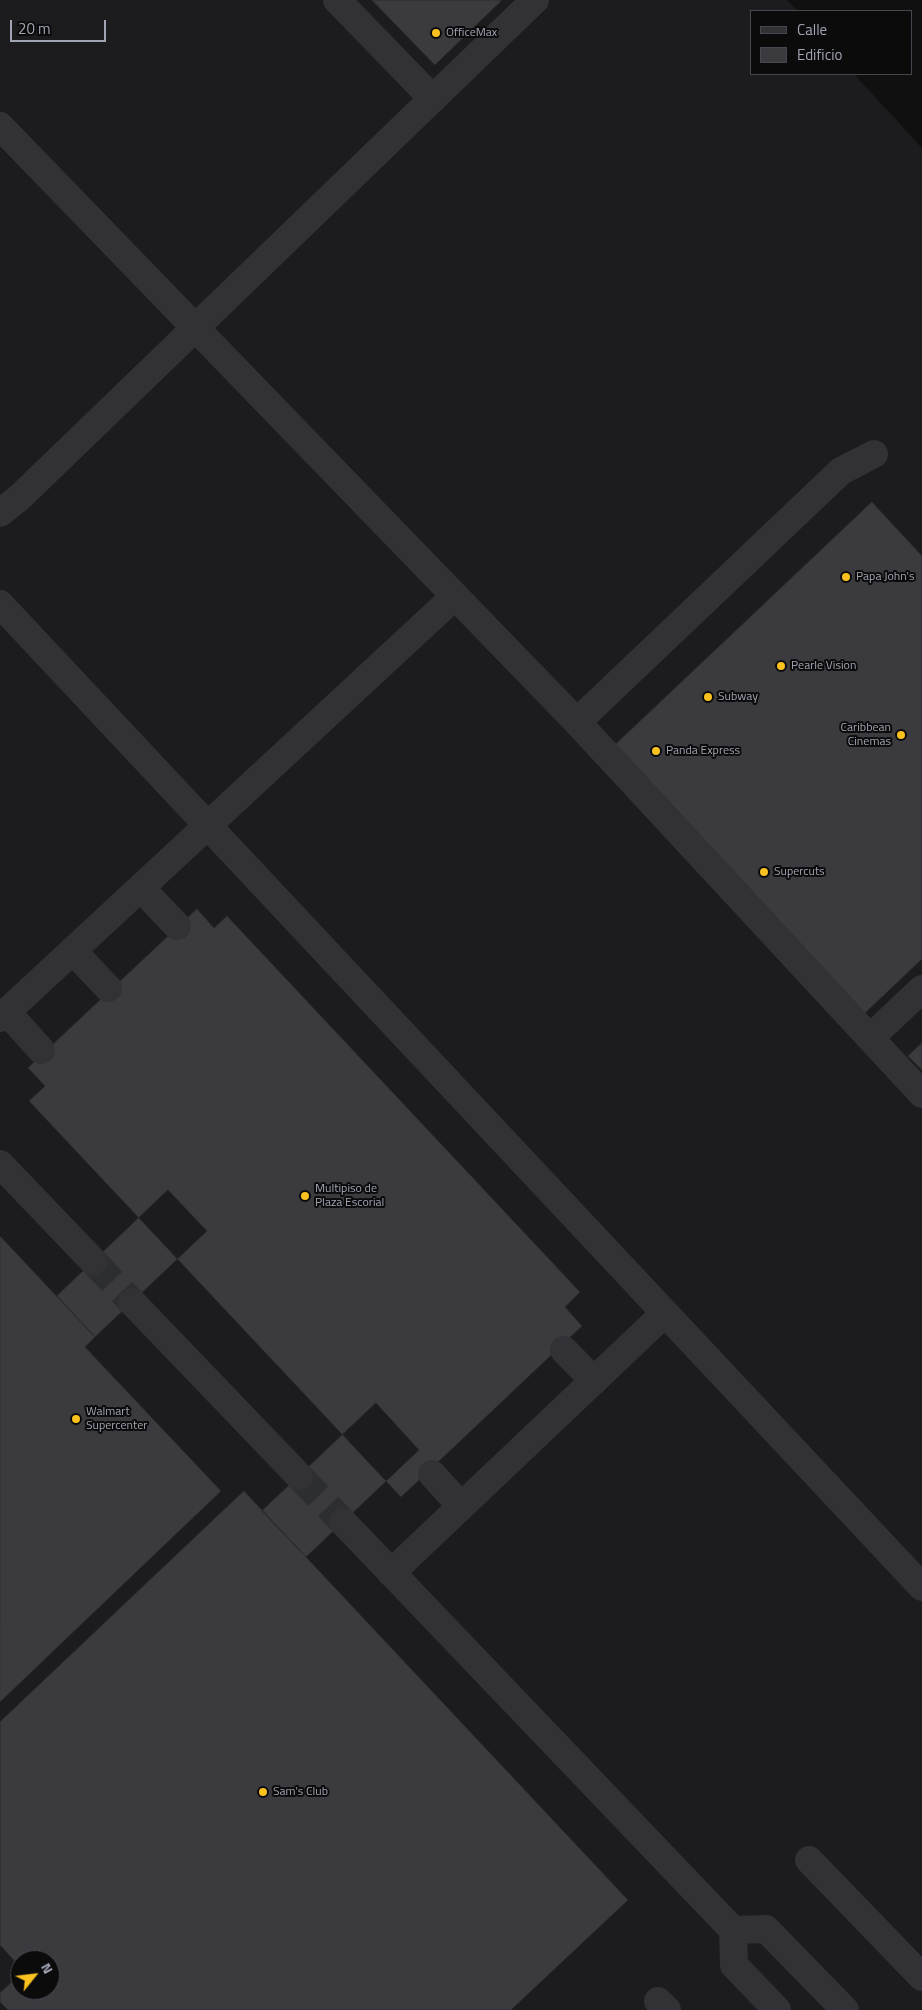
<!DOCTYPE html>
<html>
<head>
<meta charset="utf-8">
<style>
	body { margin:0 }
	#map { position:relative; width:922px; height:2010px; overflow:hidden; background:#101011; font-family:"Titillium Web",sans-serif }
	canvas { display:block }
	.legend { position:absolute; left:750px; top:10px; width:162px; height:65px; box-sizing:border-box; background:#0b0b0c; border:1px solid #47484f; margin:0; padding:6px 9px; list-style:none; font-size:15px; color:#a0a4b3 }
	.legend li { display:flex; align-items:center; gap:10px; height:25px }
	.legend b { width:25px; border:1px solid #47484f }
	.north { position:absolute; left:10px; top:1950px; width:50px; height:50px; box-sizing:border-box; background:#0b0b0c; border:1px solid #47484f; border-radius:50%; rotate:61deg; font-size:14px; font-weight:700; line-height:20px; text-align:center; color:#a0a4b3 }
	.north::after { content:''; display:block; margin:auto; width:18px; height:22px; background:#fac11f; clip-path:polygon(50% 0,100% 100%,50% 72%,0 100%) }
	.scale { position:absolute; left:10px; top:20px; width:96px; height:22px; box-sizing:border-box; border:2px solid #a0a4b3; border-top:0; padding-left:6px; font-size:15px; line-height:18px; white-space:nowrap; color:#a0a4b3; -webkit-text-stroke:4px #0b0b0c; paint-order:stroke }
</style>
</head>
<body>
<div id="map">
<canvas width="922" height="2010"></canvas>
<ul class="legend">
<li><b style="height:6px;background:#313136"></b>Calle</li>
<li><b style="height:14px;background:#3a3a3f"></b>Edificio</li>
</ul>
<div class="north">N</div>
<div class="scale">20 m</div>
</div>
<script>
const c = document.querySelector('canvas').getContext('2d');
c.lineJoin = 'round';
function paint(path, color) { c.fillStyle = color; c.fill(path, 'evenodd'); }
function strokePath(path, color, width, dash) { c.strokeStyle = color; c.lineWidth = width; c.lineCap = dash ? 'butt' : 'round'; c.setLineDash(dash || []); c.stroke(path); }
function write(font, color, halo, rows, align = 'center') {
  c.font = font + ' "Titillium Web",sans-serif'; c.lineWidth = 4; c.setLineDash([]); c.textBaseline = 'middle'; c.strokeStyle = halo; c.fillStyle = color; for (const [text, x, y, turn = 0] of rows) {
    c.save(); c.translate(x, y); c.rotate((+turn || 0) * Math.PI / 180); c.textAlign = isNaN(turn) ? turn : align; if (halo) c.strokeText(text, 0, 0); c.fillText(text, 0, 0); c.restore();
  }
}
paint(new Path2D(`
	M0 0H787L798 11H751V74H854L922 148V2010H0ZM20 1960H50V1990H20Z`), '#1c1c1e');
const building = new Path2D(`
	M372 0H502L435 65Z
	M872 502 922 556V959L865 1013 614 746Z
	M197 909 214 928 227 916 580 1292 565 1307 582 1326 401 1497 29 1101 45 1086 28 1068Z
	M922 1043V1070L908 1056Z
	M168 1190 207 1231 95 1337 57 1296Z
	M0 1236 95 1337 85 1347 221 1491 0 1702Z
	M376 1403 419 1450 306 1557 262 1511Z
	M244 1491 628 1900 511 2010H8L0 2002V1993L20 1974V1990H50V1960H20V1967L0 1945V1722Z`);
paint(building, '#3a3a3f');
strokePath(building, '#2a2a2d', 1);
strokePath(new Path2D(`
	M93 1261 132 1302
	M299 1476 343 1522`), '#2d2e31', 28, [28, 14]);
strokePath(new Path2D(`
	M337 0 433 99
	M0 126 577 722 922 1094
	M0 513 20 497 535 0
	M0 604 922 1587
	M577 722 841 471 874 454
	M141 888 177 926
	M73 951 108 988
	M7 1012 41 1050
	M0 1018 455 596
	M870 1038 922 989
	M0 1164 93 1261
	M132 1302 299 1476
	M564 1350 594 1381
	M432 1474 461 1506
	M343 1522 733 1930 734 1965 777 2010
	M391 1573 665 1313
	M809 1860 922 1977
	M733 1930 766 1929 845 2010
	M658 2001 667 2010`), '#313136', 28);
for (const [x, y, r, color] of [
	[436,33,5,"#fac11f"],
	[846,577,5,"#fac11f"],
	[781,666,5,"#fac11f"],
	[708,697,5,"#fac11f"],
	[901,735,5,"#fac11f"],
	[656,751,5,"#fac11f"],
	[764,872,5,"#fac11f"],
	[305,1196,5,"#fac11f"],
	[76,1419,5,"#fac11f"],
	[263,1792,5,"#fac11f"]
]) { const dot = new Path2D(); dot.arc(x, y, r, 0, 2 * Math.PI); c.fillStyle = color; c.fill(dot); strokePath(dot, '#0b0b0c', 2); }
write('12px', '#a0a4b3', '#0b0b0c', [
	["OfficeMax",446,33],
	["Papa John's",856,577],
	["Pearle Vision",791,666],
	["Subway",718,697],
	["Caribbean",891,728,"right"],
	["Cinemas",891,742,"right"],
	["Panda Express",666,751],
	["Supercuts",774,872],
	["Multipiso de",315,1189],
	["Plaza Escorial",315,1203],
	["Walmart",86,1412],
	["Supercenter",86,1426],
	["Sam's Club",273,1792]
], 'left');
</script>
</body>
</html>
